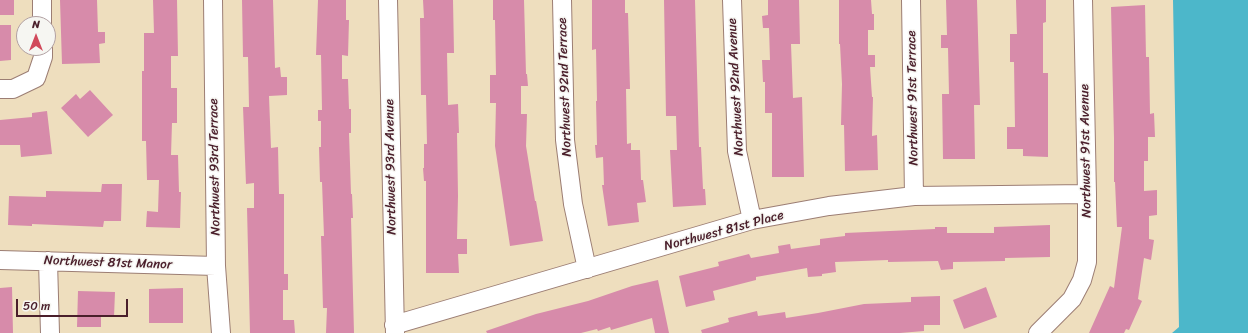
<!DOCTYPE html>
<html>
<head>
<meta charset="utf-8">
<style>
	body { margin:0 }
	#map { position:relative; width:1248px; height:333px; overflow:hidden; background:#eedebe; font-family:Sriracha,sans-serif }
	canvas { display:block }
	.north { position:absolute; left:16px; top:16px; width:40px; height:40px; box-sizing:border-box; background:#f6f6f2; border:1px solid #b1a0a2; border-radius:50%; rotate:0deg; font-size:11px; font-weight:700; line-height:16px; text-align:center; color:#4a1f2b }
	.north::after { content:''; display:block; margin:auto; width:14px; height:18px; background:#d1495b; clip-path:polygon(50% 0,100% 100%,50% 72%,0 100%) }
	.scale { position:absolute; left:16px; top:299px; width:112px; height:18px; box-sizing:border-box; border:2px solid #4a1f2b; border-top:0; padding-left:5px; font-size:12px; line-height:14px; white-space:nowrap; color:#4a1f2b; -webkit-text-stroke:3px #f6f6f2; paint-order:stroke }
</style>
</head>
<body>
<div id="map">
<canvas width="1248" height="333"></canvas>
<div class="north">N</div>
<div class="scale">50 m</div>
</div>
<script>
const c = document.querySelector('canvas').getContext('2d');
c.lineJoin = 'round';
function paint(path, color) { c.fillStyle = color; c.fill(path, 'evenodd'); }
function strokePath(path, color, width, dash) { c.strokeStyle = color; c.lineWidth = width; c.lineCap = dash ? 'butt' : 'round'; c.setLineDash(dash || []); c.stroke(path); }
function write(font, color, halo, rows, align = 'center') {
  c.font = font + ' Sriracha,sans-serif'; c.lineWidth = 3; c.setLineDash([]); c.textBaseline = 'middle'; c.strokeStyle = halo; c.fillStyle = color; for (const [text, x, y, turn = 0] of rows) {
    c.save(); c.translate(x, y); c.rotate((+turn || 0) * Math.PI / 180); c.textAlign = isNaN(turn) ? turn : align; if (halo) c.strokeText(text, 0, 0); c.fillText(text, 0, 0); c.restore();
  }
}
paint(new Path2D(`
	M1173 0H1248V333H1172L1179 327Z`), '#4cb7ca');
paint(new Path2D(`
	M0 0H14V15H0Z
	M60 0H97L98 32H105V43L99 44 100 63 62 64Z
	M153 0H177L178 56H171V88H177V123H172L171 155H178L179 192H181L180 228 146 227 147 211 158 212 159 180H147L146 141H142V71H144V33H154Z
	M242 0H273L275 68 280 67 281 77H287V95L269 96 271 148 278 147 279 194H284V274H288V290H283V320H294L295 333H250L247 208H254V183L246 184 243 107H249L248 57H243Z
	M318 0H346V20H349L348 56 342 55V79H348L349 109H351V133H349L351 194H352L353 218H351L354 333H326L327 308H323L321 236H324L322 182H320L319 147H321V121H318V110H322L321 55H316Z
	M423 0H453L454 53H447L448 105 458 104 459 133H457L458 196 457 239H467V254H458L459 273H426V181H424L423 168H424V144H427L426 95H421L420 18H424Z
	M493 0H524L526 74H527L528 86H521V114H527L526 146 535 201H536L543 241 510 246 495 146 496 103H490V75H496L495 20H493Z
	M592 0H625V13H628L630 89H626L627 144 631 143V150H640L641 180H643L646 202 637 203 639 222 608 226 602 185H604L603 157 596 158 595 145H597L596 101H597L596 49 592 50Z
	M664 0H695L699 147H701L703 189H705L706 205 673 207 670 150H677L676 116H666Z
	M768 0H799L800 44H791L793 98 802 97 804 177H772V113H765V82H763L762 60H770L769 28H763L762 16 768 15Z
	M839 0H871L872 14H874V30H868V55H875V67H870L872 97H873L872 136 877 135 878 170 845 171 844 125H841L842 84 840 44H839Z
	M946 0H977L980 105H974L975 159H943L942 94H949L948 48H941V35H947Z
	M1016 0H1046V22L1043 23V73H1048V157L1023 156V149H1007V127H1015L1014 62H1010V34H1017Z
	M1145 5 1146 57H1149L1150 114 1154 113 1155 137H1148V161H1144V191L1157 190V215L1149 216V239L1154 240 1151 260 1144 258 1138 299 1142 301 1129 330 1126 329 1124 333H1089L1110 286 1114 288 1122 227H1117L1115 182H1114V138L1111 7Z
	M0 25H11V60L0 61Z
	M90 90 113 115 88 137 61 108 76 94 80 99Z
	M47 111 52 154 21 157 20 145H0V120L32 117V113Z
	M102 184H122L121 221H104L103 227 32 224V226L8 225 9 196 46 197V191L101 192Z
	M1050 225V257L1005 258V261L953 262V269L941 270 938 261 888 262V260L835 262 836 272 822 274V276L808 277 807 268 756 277V280L713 291 715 300 686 307 679 276 719 266 718 262 749 254 751 258 779 253 778 246 790 244 791 249 820 245V239L845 236V233L935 229V227H947V233H994V227Z
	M658 280 669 333H655L652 318 611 330 610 327 598 331 597 329 581 333H487L486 331 536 314 588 301 632 286Z
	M12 287 13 333H0V288Z
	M986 287 997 317 964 329 953 300Z
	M183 288V323H149V289Z
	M78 291 115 292 114 317H101V327H77Z
	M940 296V325H924V331L900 333H702L701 330 729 322 728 318 757 311 758 316 785 312 786 318 818 313 864 304 911 302V297Z`), '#d78baa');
const minor = new Path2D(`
	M42 0V24
	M213 0 216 266 221 333
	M388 0 395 333
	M562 0 565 140 573 204 587 269
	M732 0 737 151 752 220
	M911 0 914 196
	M0 89H13L36 78 43 57V48
	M0 260 216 266
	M48 261 50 333
	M394 325 752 220 829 206 914 196 1087 194
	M1038 333 1072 299 1082 280 1087 262V194L1083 0`);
strokePath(minor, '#9c7e74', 20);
strokePath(minor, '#fff', 18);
write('13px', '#4a1f2b', '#f6f6f2', [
	["Northwest 92nd Terrace",565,87,-92],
	["Northwest 92nd Avenue",736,87,-93],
	["Northwest 91st Terrace",913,98,-91],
	["Northwest 91st Avenue",1086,151,-91],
	["Northwest 93rd Terrace",215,167,-91],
	["Northwest 93rd Avenue",391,167,-91],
	["Northwest 81st Place",724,231,-15],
	["Northwest 81st Manor",108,263,2]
]);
</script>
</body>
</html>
